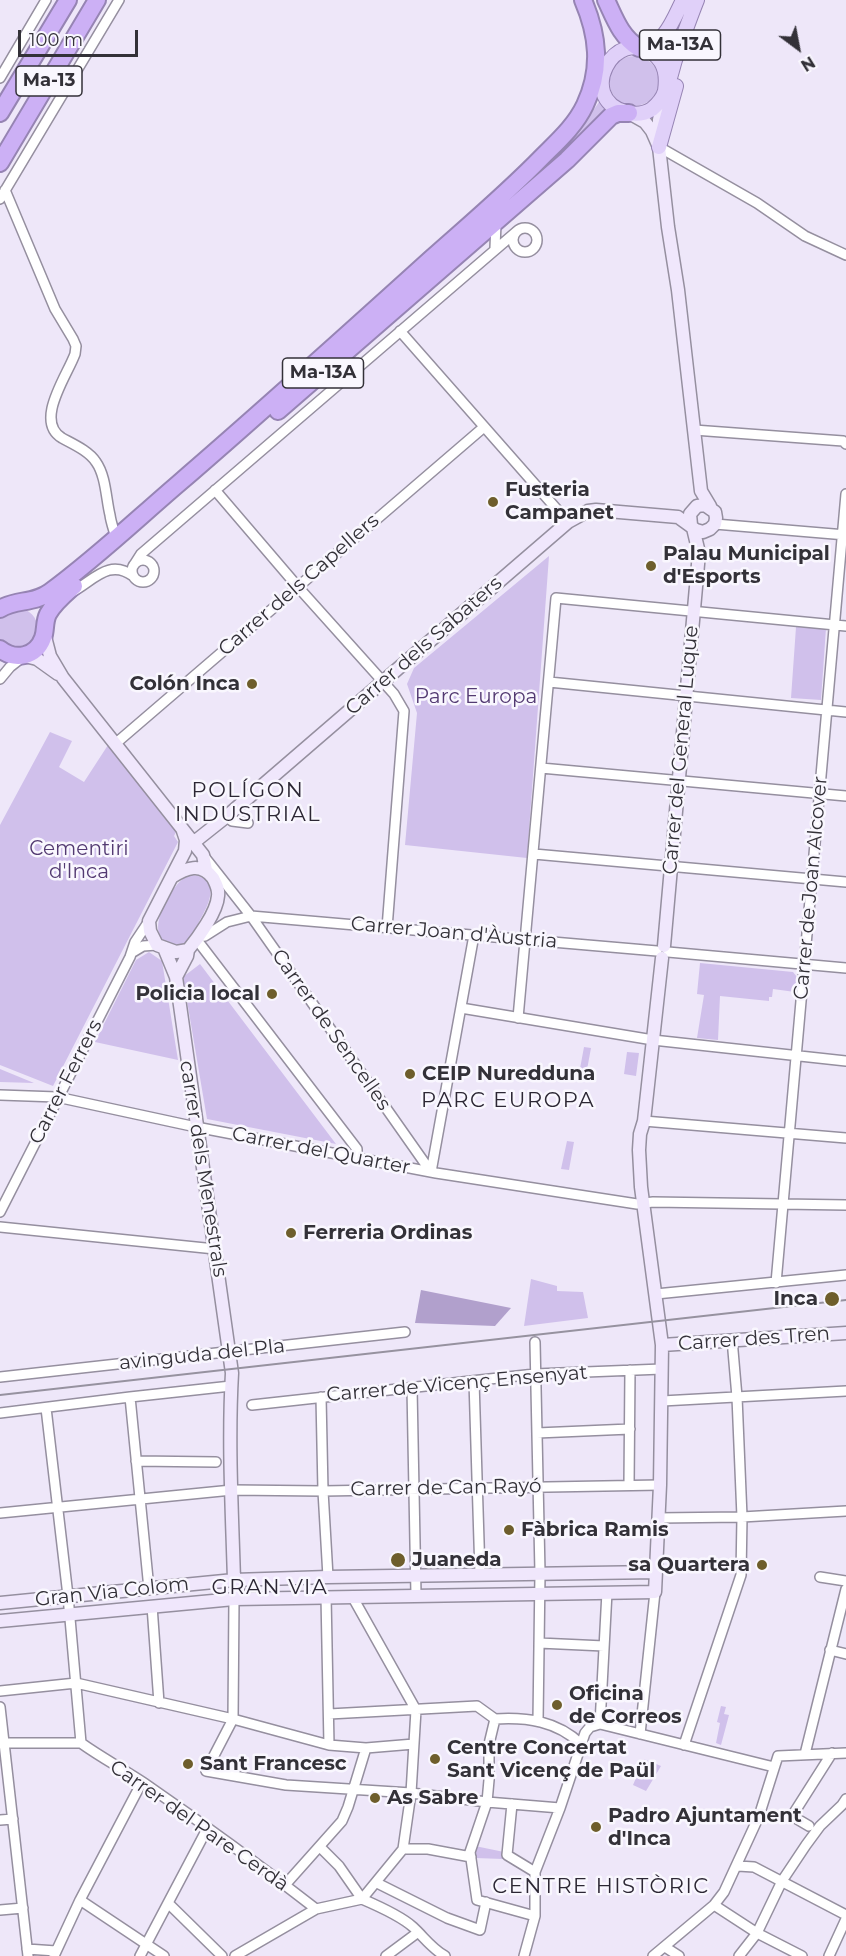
<!DOCTYPE html>
<html>
<head>
<meta charset="utf-8">
<style>
	body { margin:0 }
	#map { position:relative; width:846px; height:1956px; overflow:hidden; background:#eee7f9; font-family:Montserrat,sans-serif }
	canvas { display:block }
	.north { position:absolute; left:768px; top:18px; width:60px; height:60px; -webkit-text-stroke:4px #f9f7fe; paint-order:stroke; rotate:148deg; font-size:16px; font-weight:700; line-height:24px; text-align:center; color:#333138 }
	.north::after { content:''; display:block; margin:auto; width:21px; height:27px; background:#333138; clip-path:polygon(50% 0,100% 100%,50% 72%,0 100%) }
	.scale { position:absolute; left:18px; top:30px; width:120px; height:27px; box-sizing:border-box; border:3px solid #333138; border-top:0; padding-left:8px; font-size:18px; line-height:21px; white-space:nowrap; color:#333138; -webkit-text-stroke:4px #f9f7fe; paint-order:stroke }
</style>
</head>
<body>
<div id="map">
<canvas width="846" height="1956"></canvas>
<div class="north">N</div>
<div class="scale">100 m</div>
</div>
<script>
const c = document.querySelector('canvas').getContext('2d');
c.lineJoin = 'round';
function paint(path, color) { c.fillStyle = color; c.fill(path, 'evenodd'); }
function strokePath(path, color, width, dash) { c.strokeStyle = color; c.lineWidth = width; c.lineCap = dash ? 'butt' : 'round'; c.setLineDash(dash || []); c.stroke(path); }
function write(font, color, halo, rows, align = 'center') {
  c.font = font + ' Montserrat,sans-serif'; c.lineWidth = 5; c.setLineDash([]); c.textBaseline = 'middle'; c.strokeStyle = halo; c.fillStyle = color; for (const [text, x, y, turn = 0] of rows) {
    c.save(); c.translate(x, y); c.rotate((+turn || 0) * Math.PI / 180); c.textAlign = isNaN(turn) ? turn : align; if (halo) c.strokeText(text, 0, 0); c.fillText(text, 0, 0); c.restore();
  }
}
paint(new Path2D(`
	M690 0 668 61 660 51 671 38Z
	M609 81a25 25 0 1 1 50 0a25 25 0 1 1-50 0Z
	M601 101 607 108 606 111 565 154 497 209 577 134 599 102Z
	M549 556 527 858 405 845 417 713 407 684 414 668Z
	M24 609C36 615 38 622 38 635L24 649 4 645 0 640V619L5 613Z
	M796 627 826 628 821 700 791 698Z
	M50 732 72 741 59 767 84 782 108 745 176 832 174 836 178 842 53 1086 0 1065V825Z
	M188 875C223 875 210 903 199 922 196 929 193 937 187 942 184 944 178 945 174 945 139 940 171 884 188 875Z
	M149 952 162 961 178 1060 95 1042 136 960Z
	M700 963 793 972 797 977 795 992 773 989 772 997H769V1001L720 996 718 1040 697 1038 704 995 697 994Z
	M200 964 336 1144 207 1119 183 977Z
	M584 1047 591 1048 586 1075 579 1074Z
	M627 1052 639 1053 636 1076 624 1074Z
	M0 1069 34 1083 0 1082Z
	M567 1141 574 1142 569 1170 561 1169Z
	M531 1279 557 1286V1291L583 1292 588 1318 524 1326Z
	M721 1706 726 1707 724 1714 729 1715 721 1745 716 1743 720 1723 717 1722Z
	M644 1759 661 1766 646 1791 633 1785Z
	M475 1846 504 1852 503 1859 475 1858Z`), '#d0c0eb');
paint(new Path2D(`
	M421 1290 511 1308 495 1326 415 1323Z`), '#b1a0cc');
const street = new Path2D(`
	M0 78 46 0
	M659 147 757 203 805 236 846 255
	M5 190 55 309 73 339 76 346 75 354C67 376 34 421 62 438 73 444 89 451 96 462 106 476 106 499 110 515 111 523 114 530 116 538
	M0 199 119 0
	M513 240a12 12 0 1 1 24 0a12 12 0 1 1-24 0Z
	M495 248 496 223
	M400 331 568 522
	M694 430 843 441 846 444
	M215 490 298 587 394 694 404 711 387 928
	M715 524 846 535
	M132 571a11 11 0 1 1 22 0a11 11 0 1 1-22 0Z
	M134 565 141 554 516 232
	M72 592C93 581 109 558 133 576
	M0 679 10 667 24 656
	M549 682 846 712
	M115 744 484 427
	M541 768 846 796
	M227 816 232 821 248 823
	M534 854 846 882
	M203 855 251 916 431 1172
	M198 937 205 936 227 922 251 916 657 951
	M197 940 357 1149V1157
	M133 952 143 946 157 945
	M668 952 846 968
	M461 1008 653 1040 846 1061
	M518 1018 556 598 846 626
	M0 1095 57 1097 196 1127 436 1173 637 1204 653 1202 846 1205
	M644 1121 846 1138
	M431 1172 474 935
	M0 1212 130 957 135 942 149 921
	M0 1227 215 1249
	M776 1283 846 494
	M656 1294 846 1275
	M535 1342 540 1573 538 1721
	M0 1377 405 1332
	M474 1381 480 1574
	M412 1388 416 1595
	M130 1397 149 1589
	M321 1397 323 1491 328 1577
	M662 1401 846 1391
	M252 1405 535 1374 662 1369
	M46 1408 68 1596 81 1743
	M0 1413 130 1397 231 1386
	M537 1433 630 1429
	M136 1461 216 1462
	M629 1485 630 1370
	M0 1513 232 1490 323 1491 660 1485
	M658 1518 742 1517 846 1511
	M820 1577 846 1581
	M326 1596 329 1745
	M352 1596 416 1710
	M234 1599 233 1719 206 1771 286 1785 411 1793 487 1802 560 1808
	M152 1606 159 1703
	M539 1643 604 1646
	M830 1650 846 1654
	M0 1691 76 1683 233 1719 329 1745 366 1748 414 1744
	M0 1707 28 1956
	M329 1714 477 1706 495 1719
	M495 1719 489 1744V1780L487 1802 470 1852 477 1900 535 1916
	M495 1719C527 1717 557 1721 581 1744
	M600 1724 607 1592
	M640 1734 655 1592
	M0 1743H81
	M81 1743C102 1758 123 1769 144 1783 202 1823 261 1866 316 1909
	M684 1745 741 1575 742 1517 737 1397 732 1339
	M805 1754 846 1589
	M512 1804 507 1855 535 1872
	M0 1820 13 1819
	M809 1826 792 1816 832 1753
	M320 1847 339 1866 362 1899
	M403 1849H428L471 1857
	M738 1866 754 1867 846 1915
	M377 1883 447 1918 480 1930 486 1902
	M285 1885 342 1821 348 1807 366 1748
	M362 1899C376 1905 402 1917 413 1927 424 1937 431 1948 445 1956
	M80 1900 164 1956
	M168 1903 222 1956
	M714 1905 757 1933 802 1956
	M0 1910 23 1908
	M665 1947 679 1956
	M27 1949 56 1951
	M54 1956 80 1900 142 1782
	M140 1956 207 1829
	M235 1956 316 1909 362 1899 403 1849 411 1793 416 1710
	M386 1956 417 1933
	M524 1956 535 1916V1872L560 1808 585 1733 590 1727 600 1724 774 1767
	M653 1956 714 1905 724 1892 759 1816 778 1756 846 1753
	M739 1956 757 1933 782 1881 806 1845 820 1826 842 1805 846 1799
	M829 1956 846 1919`);
const secondary = new Path2D(`
	M629 113 645 122 652 131 659 147 668 227 678 290 701 491 710 506
	M659 137V120L664 95
	M44 633 50 656 63 678 203 855 206 870
	M25 656 37 659 58 674
	M193 843 227 816 568 522 588 511 596 510 678 517 696 530 703 532 710 529 715 524 716 518 715 512 705 505 697 506 690 514 691 525
	M172 877C186 868 201 862 213 878 216 884 219 889 218 896 217 912 198 938 188 950L176 952 157 945 150 931 149 921 185 851 186 840 183 831
	M664 946 699 553 693 528
	M164 948 176 977 232 1373C228 1442 232 1511 234 1580L238 1585V1596L234 1599
	M176 977 187 956 188 950
	M662 1345 846 1333
	M0 1603 234 1580 328 1577 656 1572
	M0 1621 234 1599 655 1592 660 1485 662 1345 641 1187 639 1150 640 1134 644 1121 662 958`);
const primary = new Path2D(`
	M639 48C664 47 673 20 683 0
	M665 91C667 77 666 64 654 54 614 25 576 97 625 112 634 115 644 114 652 109 658 104 663 98 665 91 670 81 672 70 675 60 682 40 689 20 697 0
	M659 147 676 86`);
const highway = new Path2D(`
	M606 0C615 19 621 37 639 48
	M0 113 68 0
	M0 163 97 0
	M278 411 567 160 611 116 618 113H629
	M0 609C15 599 34 604 50 592 95 559 136 520 178 484 264 410 348 334 432 258 469 225 507 193 542 157 558 141 575 126 585 105 602 69 598 35 583 0
	M0 649C15 661 36 657 43 638 46 630 44 622 48 614 54 603 65 594 74 586`);
strokePath(street, '#958f9f', 12);
strokePath(secondary, '#958f9f', 15);
strokePath(primary, '#9684b3', 16);
strokePath(highway, '#9684b3', 20);
strokePath(street, '#fff', 9);
strokePath(secondary, '#f0e7fc', 12);
strokePath(primary, '#e0d0f9', 14);
strokePath(highway, '#ccb0f5', 16);
strokePath(new Path2D(`
	M0 1395 846 1300`), '#96929f', 2);
for (const [x, y, r, color] of [
	[493,502,6,"#6e5e2c"],
	[651,566,6,"#6e5e2c"],
	[252,684,6,"#6e5e2c"],
	[272,994,6,"#6e5e2c"],
	[410,1074,6,"#6e5e2c"],
	[291,1233,6,"#6e5e2c"],
	[832,1299,8,"#6e5e2c"],
	[509,1530,6,"#6e5e2c"],
	[398,1560,8,"#6e5e2c"],
	[762,1565,6,"#6e5e2c"],
	[557,1705,6,"#6e5e2c"],
	[435,1759,6,"#6e5e2c"],
	[188,1764,6,"#6e5e2c"],
	[375,1798,6,"#6e5e2c"],
	[596,1827,6,"#6e5e2c"]
]) { const dot = new Path2D(); dot.arc(x, y, r, 0, 2 * Math.PI); c.fillStyle = color; c.fill(dot); strokePath(dot, '#f9f7fe', 2); }
for (const [x, y, w] of [
	[680,45,81],
	[49,81,66],
	[323,373,81]
]) { const box = new Path2D(); box.roundRect(x - w / 2, y - 15, w, 30, 4.5); c.fillStyle = '#f9f7fe'; c.fill(box); strokePath(box, '#333138', 1.5); }
write('bold 18px', '#333138', null, [
	["Ma-13A",680,45],
	["Ma-13",49,81],
	["Ma-13A",323,373]
]);
write('bold 20px', '#333138', '#f9f7fe', [
	["Fusteria",505,490],
	["Campanet",505,513],
	["Palau Municipal",663,554],
	["d'Esports",663,577],
	["Colón Inca",240,684,"right"],
	["Policia local",260,994,"right"],
	["CEIP Nuredduna",422,1074],
	["Ferreria Ordinas",303,1233],
	["Inca",818,1299,"right"],
	["Fàbrica Ramis",521,1530],
	["Juaneda",412,1560],
	["sa Quartera",750,1565,"right"],
	["Oficina",569,1694],
	["de Correos",569,1717],
	["Centre Concertat",447,1748],
	["Sant Vicenç de Paül",447,1771],
	["Sant Francesc",200,1764],
	["As Sabre",387,1798],
	["Padro Ajuntament",608,1816],
	["d'Inca",608,1839]
], 'left');
write('20px', '#333138', '#f9f7fe', [
	["Carrer dels Capellers",299,585,-41],
	["Carrer dels Sabaters",424,646,-41],
	["Carrer del General Luque",681,750,-85],
	["Carrer de Joan Alcover",811,888,-85],
	["Carrer Joan d'Àustria",454,933,5],
	["Carrer de Sencelles",331,1030,55],
	["Carrer Ferrers",66,1082,-63],
	["Carrer del Quarter",321,1151,11],
	["carrer dels Menestrals",203,1169,81],
	["Carrer des Tren",754,1339,-4],
	["avinguda del Pla",202,1355,-6],
	["Carrer de Vicenç Ensenyat",457,1384,-5],
	["Carrer de Can Rayó",446,1488,-1],
	["Gran Via Colom",112,1592,-6],
	["Carrer del Pare Cerdà",199,1826,35]
]);
write('20px', '#533a72', '#f9f7fe', [
	["Parc Europa",476,697],
	["Cementiri",79,849],
	["d'Inca",79,872]
]);
c.letterSpacing = '1.5px';
write('21px', '#2c2734', '#f9f7fe', [
	["POLÍGON",248,791],
	["INDUSTRIAL",248,815],
	["PARC EUROPA",508,1101],
	["GRAN VIA",270,1588],
	["CENTRE HISTÒRIC",601,1887]
]);
c.letterSpacing = '0px';
</script>
</body>
</html>
